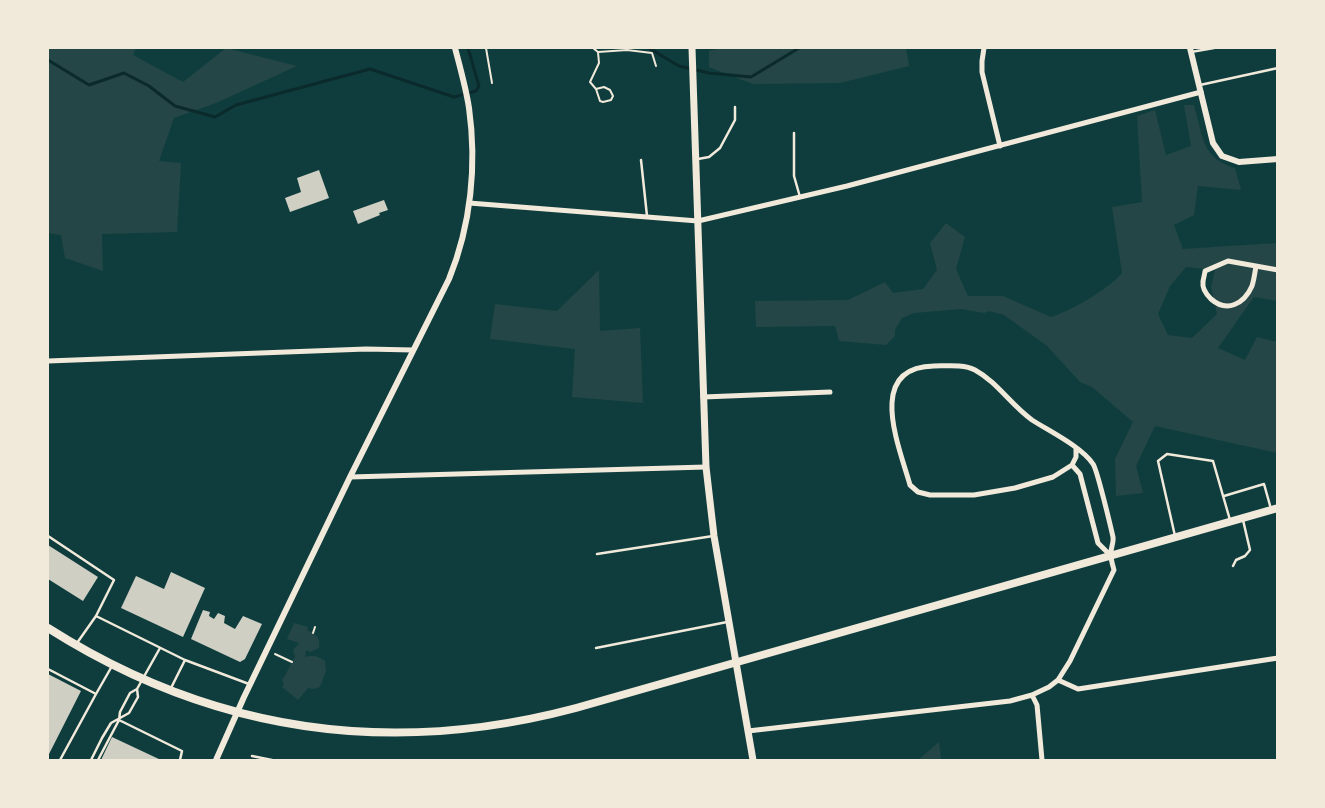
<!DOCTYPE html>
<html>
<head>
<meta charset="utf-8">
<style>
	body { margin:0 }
	#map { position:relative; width:1325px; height:808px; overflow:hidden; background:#0f3d3e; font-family:Arial,sans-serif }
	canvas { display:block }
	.frame { position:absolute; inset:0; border:49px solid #f1e9da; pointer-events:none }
</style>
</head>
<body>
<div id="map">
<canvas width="1325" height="808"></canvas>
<div class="frame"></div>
</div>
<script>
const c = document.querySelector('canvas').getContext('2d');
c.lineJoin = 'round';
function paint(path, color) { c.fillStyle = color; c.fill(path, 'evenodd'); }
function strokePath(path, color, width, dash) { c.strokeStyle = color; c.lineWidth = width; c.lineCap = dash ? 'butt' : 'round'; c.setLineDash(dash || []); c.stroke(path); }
paint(new Path2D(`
	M48 48H136L133 55 183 82 226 48 297 66 216 103 174 118 159 161 181 163 177 232 102 234 103 271 65 258 61 235 48 233Z
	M722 48H906L909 66 840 83 753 84 709 67V51Z
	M1184 105H1194C1203 136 1201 158 1235 168L1241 190 1198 186 1194 215 1174 225 1183 249 1277 243V301L1254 297 1218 348 1245 360 1257 337 1277 342V453L1155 426 1136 466 1143 493 1116 496 1115 459 1133 422 1092 387 1080 382 1047 346 1004 315 989 311 984 313 961 309 914 313 902 318 895 330V336L886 345 839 341 835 326 756 327 755 301 848 300 885 282 893 293 923 289 937 270 930 243 946 223 965 237 956 269 968 296H1003L1051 317C1071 311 1109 289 1122 273L1112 207 1142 202 1137 116 1155 110 1166 155 1191 146ZM1186 267 1215 270 1211 287 1217 314 1192 338 1168 335 1158 314 1170 286Z
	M599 270 600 331 640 328 643 403 572 397 575 349 490 339 495 304 557 311Z
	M294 623 308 627 307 630C316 634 321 638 319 648L310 652 306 650 305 657C314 655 318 656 325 661L326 671 320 687 314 689 308 688 298 700 282 687 284 684 282 680C288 673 289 665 295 657L293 650 299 643 287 639Z
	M939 742 941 760H918Z`), '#244646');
strokePath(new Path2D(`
	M649 48 679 66 709 73 751 77 799 48
	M48 60 89 85 124 73 149 86 175 106 215 117 236 105 370 69 454 97 476 91 479 86 468 48`), '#0a2a2b', 3);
paint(new Path2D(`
	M319 170 329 198 290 212 285 198 301 192 297 178Z
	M384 200 388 210 379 213 380 215 358 224 353 211Z
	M48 545 98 577 83 601 48 579Z
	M171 572 205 588 183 637 121 608 136 576 164 589Z
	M203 610 210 612 209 616 214 619 218 613 225 616 224 623 235 629 243 616 262 624 245 659 240 662 191 639Z
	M48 674 81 691 48 756Z
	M112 737 161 760H101Z`), '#cfcfc3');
strokePath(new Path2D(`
	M486 48 492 83
	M593 48 598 52 627 50 652 53 656 66
	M596 89 604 87 610 90 613 96 611 100 603 102 600 101 596 89 590 82 599 63 598 52
	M313 633 315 627
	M275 654 292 662`), '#f1e9da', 2);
strokePath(new Path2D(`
	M1191 52 1214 48
	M1200 85 1278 68
	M794 133V176L800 197
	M698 159 709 157 720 148 735 120V107
	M641 160 647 216
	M1224 496 1264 484 1271 509
	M48 536 114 580 96 616
	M1175 536 1158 461 1167 454 1213 461 1230 520
	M597 554 713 536
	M1233 566 1236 560 1245 556 1250 550 1243 520
	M77 643 96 616 185 660 249 684
	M596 648 727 622
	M48 669 96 694 112 666
	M170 690 185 660
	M119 720 182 751 180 760
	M252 756 272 760
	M60 760 96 694
	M91 760 102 738 111 723 129 713 138 697 137 689 160 648
	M98 760 119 720 120 712 130 693 137 689`), '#f1e9da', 2.5);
strokePath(new Path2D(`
	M984 48 982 61V72L1000 146
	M469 203 698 221 847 186 1201 92
	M1256 266C1255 272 1254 280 1252 286 1244 304 1227 313 1211 299 1207 295 1202 288 1203 282 1203 279 1205 274 1205 271L1228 261 1278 270
	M48 361 366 349 413 350
	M703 397 830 392
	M1072 465 1080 474 1098 543 1111 556
	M350 477 706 467
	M1058 680 1078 689 1278 658
	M1032 695 1037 705 1042 760
	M748 731 1010 701 1032 695 1049 687 1058 680 1070 661 1114 570C1113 566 1111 560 1111 556 1110 549 1114 543 1113 537 1111 528 1097 469 1093 464 1082 447 1049 431 1032 420 1011 405 997 382 975 370 964 364 946 366 934 366 865 367 899 446 910 485L918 492 930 495H974L1015 488 1053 477 1072 465 1076 457V448`), '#f1e9da', 5);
strokePath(new Path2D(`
	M1190 48 1213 143 1222 156 1239 162 1278 159
	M216 760 244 697 350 477 449 279C471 225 477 165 469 108 466 88 460 67 455 48`), '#f1e9da', 6);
strokePath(new Path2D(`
	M692 48 706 467 714 536 753 760`), '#f1e9da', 7);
strokePath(new Path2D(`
	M48 628C212 732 388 758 576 708L1278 508`), '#f1e9da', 8);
</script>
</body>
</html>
